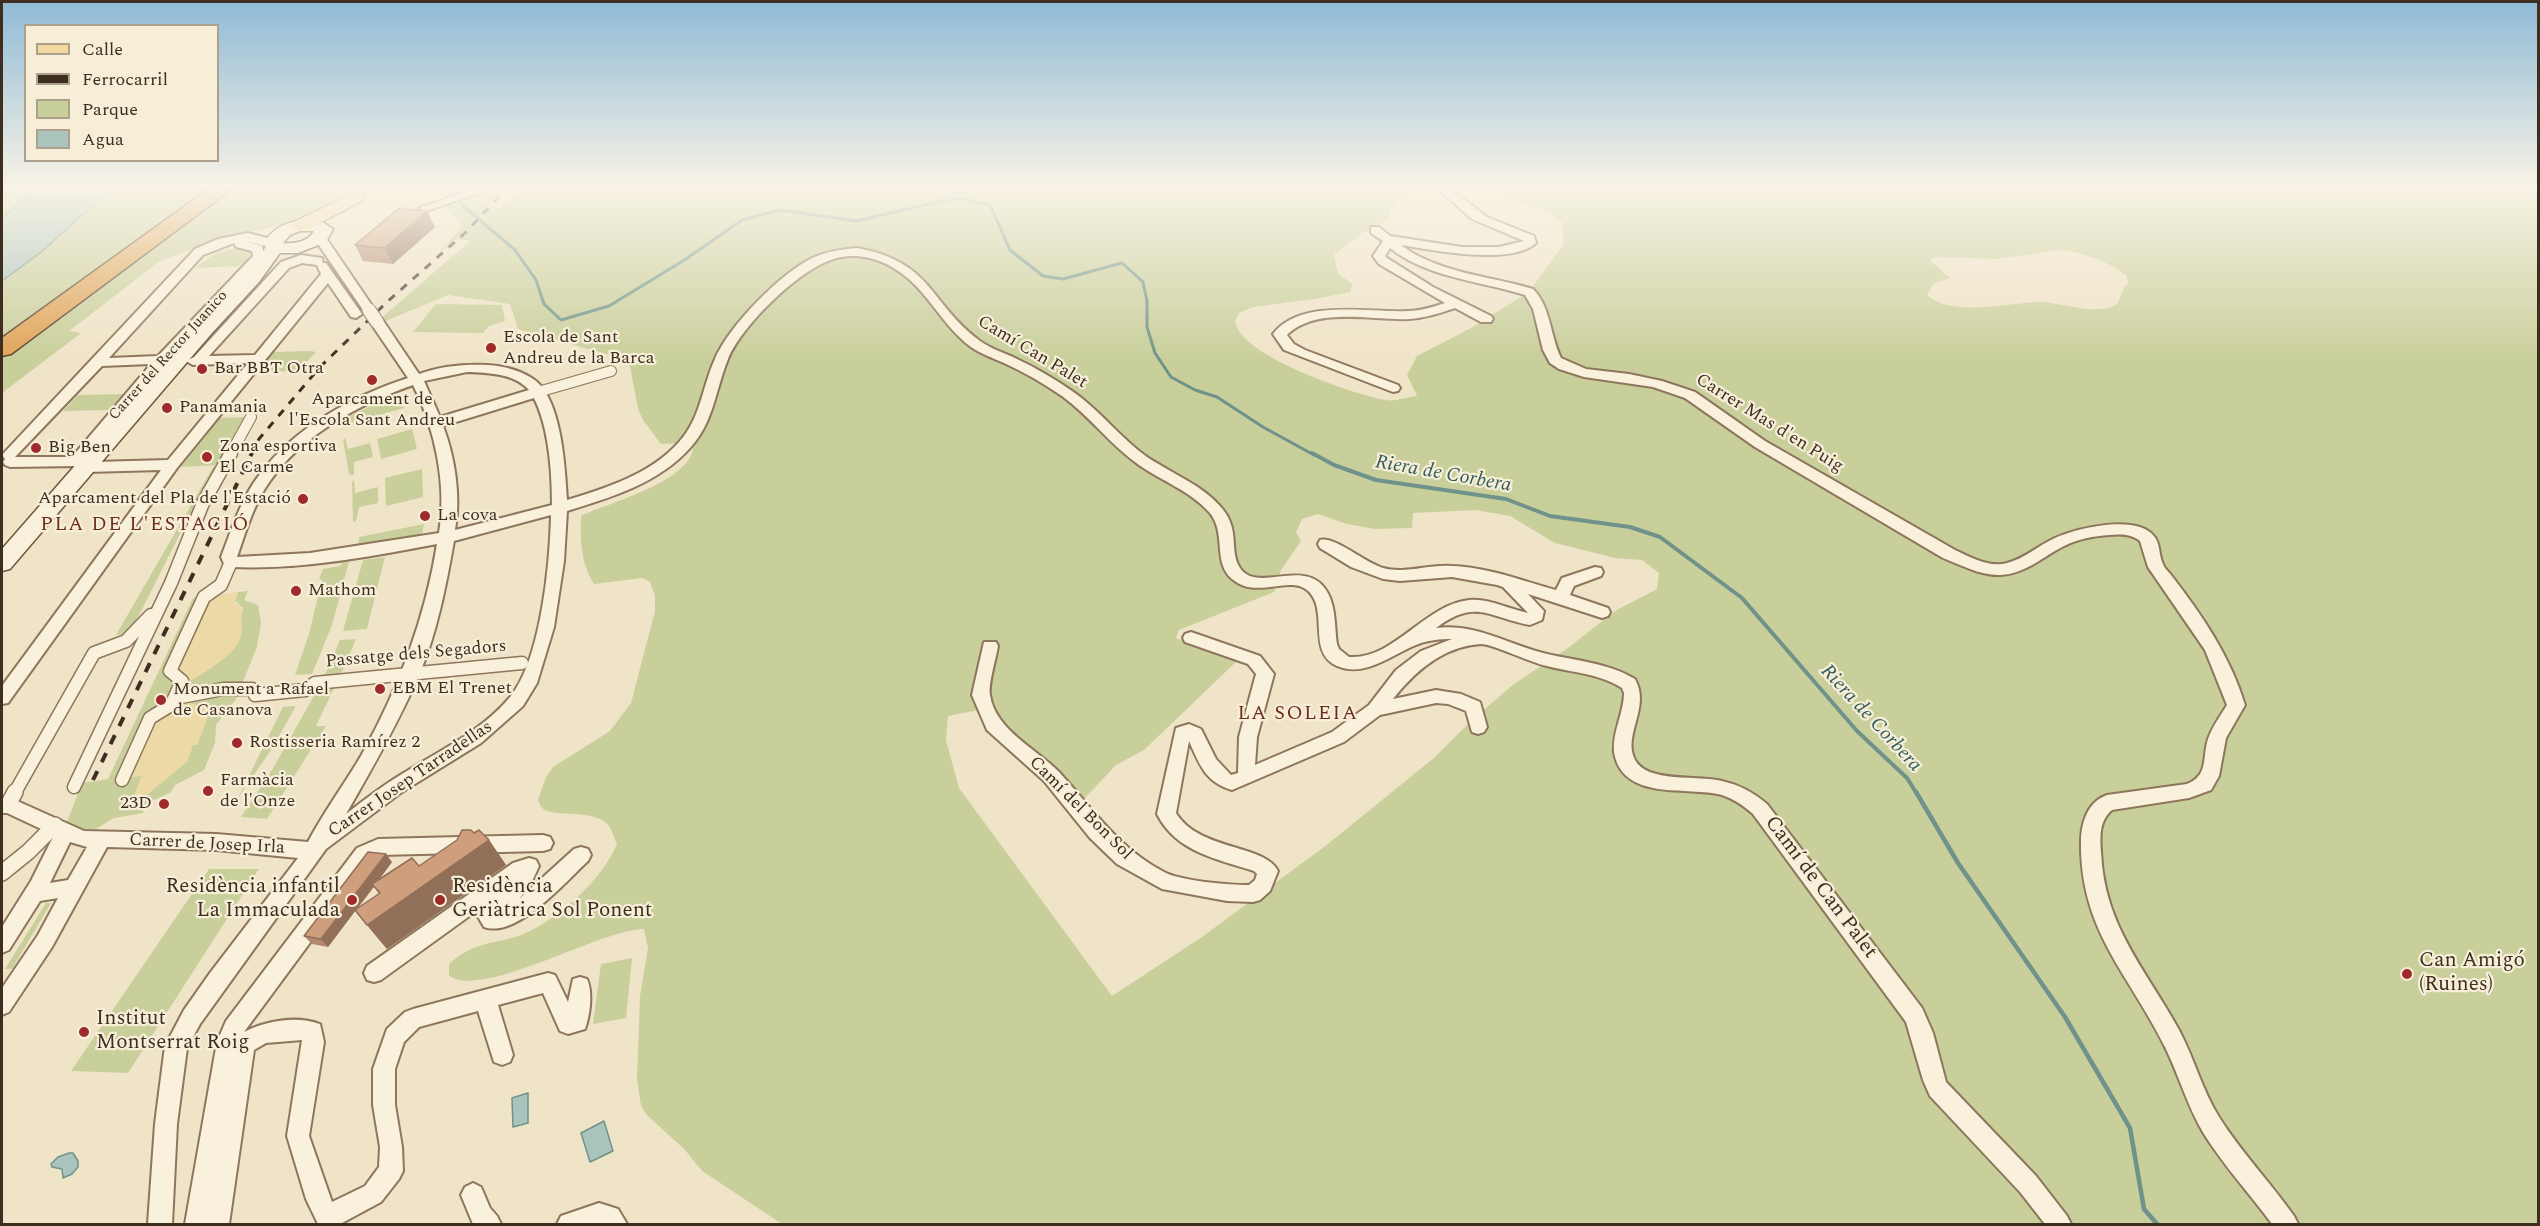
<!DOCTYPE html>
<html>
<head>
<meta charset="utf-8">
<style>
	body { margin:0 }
	#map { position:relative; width:2540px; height:1226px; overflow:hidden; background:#f0e4c8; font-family:Spectral,serif }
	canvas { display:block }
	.frame { position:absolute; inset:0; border:3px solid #3d2e20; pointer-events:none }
	.legend { position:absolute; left:24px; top:24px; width:195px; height:138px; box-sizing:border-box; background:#f7eed8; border:2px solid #ada18e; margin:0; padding:8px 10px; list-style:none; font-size:18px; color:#3d2e20 }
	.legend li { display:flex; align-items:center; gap:12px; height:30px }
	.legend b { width:30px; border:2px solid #ada18e }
</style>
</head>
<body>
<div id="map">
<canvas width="2540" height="1226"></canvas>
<div class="frame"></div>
<ul class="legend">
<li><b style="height:8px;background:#f3d9a0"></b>Calle</li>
<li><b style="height:8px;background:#3d2e20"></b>Ferrocarril</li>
<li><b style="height:16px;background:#c9cf9b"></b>Parque</li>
<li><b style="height:16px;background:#a9c4bc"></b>Agua</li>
</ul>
</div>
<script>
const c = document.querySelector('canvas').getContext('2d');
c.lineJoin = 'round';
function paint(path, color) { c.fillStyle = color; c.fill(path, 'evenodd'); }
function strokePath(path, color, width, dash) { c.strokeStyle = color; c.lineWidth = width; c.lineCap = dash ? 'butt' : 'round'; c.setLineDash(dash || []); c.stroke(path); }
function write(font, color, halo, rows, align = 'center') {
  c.font = font + ' Spectral,serif'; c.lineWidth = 4.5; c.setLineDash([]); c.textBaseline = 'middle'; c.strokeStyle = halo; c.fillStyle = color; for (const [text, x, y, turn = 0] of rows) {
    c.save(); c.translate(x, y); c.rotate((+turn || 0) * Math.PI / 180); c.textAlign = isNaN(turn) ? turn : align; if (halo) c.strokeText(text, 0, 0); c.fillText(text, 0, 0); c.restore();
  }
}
paint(new Path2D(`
	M2 188H37L2 218Z
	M112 188H359L324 212 275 227 235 234 160 261 69 331 81 333 2 393V281L40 253Z
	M428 188H501L487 206 501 208 518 188H1402L1411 193 1393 205 1387 220 1362 233 1334 255 1338 274 1353 284 1350 292 1315 299 1253 307 1239 313 1235 322C1237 326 1239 332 1242 335 1263 362 1350 393 1385 400 1394 402 1407 397 1417 396L1407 375 1417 356 1471 328 1529 292 1564 243 1562 222 1549 213 1486 188H2538V1224H782L702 1171 685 1150 647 1115 641 1106 637 1079 640 996 648 948 644 929C598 930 485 999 449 976V964C475 941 491 945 521 935 555 922 605 878 617 843 614 838 612 831 609 826 594 807 553 819 542 808 540 806 539 803 538 800L546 777 553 767 610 731 631 703 655 611V596L650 582 642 578 594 584C581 564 580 540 581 516 607 503 691 482 693 447L682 443 661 444 643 420 638 409 630 366 610 355 518 329 510 304 448 295 371 327 470 241 456 239 435 257 462 227 444 205 452 202 447 196 442 197ZM2059 250C2082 252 2107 261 2126 275L2128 283 2123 289 2118 303C2101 317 2062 303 2041 302 2010 302 1952 318 1927 295L1933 284 1950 278 1930 260 1936 257 1998 259ZM1476 510 1510 516 1555 543 1615 558 1642 560 1659 573 1657 589 1615 611 1568 648 1514 684 1473 719 1435 757 1328 844 1202 937 1112 996 959 788 946 740 948 716 989 708 1000 722 1056 771 1082 801 1116 765 1144 750 1237 661 1176 638 1179 630 1274 592 1281 570 1301 541 1296 532 1302 519 1318 514 1347 524 1375 529 1412 528 1413 513Z
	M242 248 250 250 251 254 240 266 195 268 218 252Z
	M436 304 502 305 505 321 489 326 483 333 413 332Z
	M273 352 310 351 316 352 298 371 257 372Z
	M123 394 109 410 63 411 78 395Z
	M397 394 404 408 348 424 347 417Z
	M248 417 220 465 181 467 220 418Z
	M412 429 417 449 381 459 377 439Z
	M345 438 348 449 370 443 373 457 354 462V475H351L349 474 343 440Z
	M220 466 182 530 130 633 116 635 213 467Z
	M422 469 423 497 386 506 385 478Z
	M354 480 355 493 378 487V503L359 507 356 521 353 522 352 482Z
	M424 524 422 535 358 546 359 537Z
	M385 557 367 629 343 631 363 560Z
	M349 562 332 625 312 674 295 675 309 634 322 580 319 579 323 569 340 566 342 563Z
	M248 591 244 600 258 605 261 623 257 647 236 699 216 725 215 743 204 770 175 785 170 793 147 803 143 813 114 818 89 833 66 824 82 783 108 779 193 598 209 596 187 681C199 678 234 653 239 641 244 630 239 619 243 608L234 600 238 592ZM208 715 197 745H193L187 762 134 796 142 776Z
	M356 639 340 676 324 677 340 640Z
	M335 686 316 726H326L267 819 241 817 272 770 319 687Z
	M296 706 271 750 238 798 283 707Z
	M209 869H259L128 1073 71 1071Z
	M46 903H51L12 969H5Z
	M632 958 626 1018 593 1024 601 964Z`), '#c9cf9b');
paint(new Path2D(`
	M238 592 235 603 243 608C239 618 243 626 241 636 236 656 207 669 192 680L186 681 176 669 209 596Z
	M185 701 208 709 206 723 196 745H193L187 762 148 794 134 796 142 776 126 778C139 749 149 708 185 701Z`), '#ecd9a5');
const water = new Path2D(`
	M37 188H112L40 253 2 281V218Z
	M528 1093V1123L513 1127 512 1098Z
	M604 1121 613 1151 590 1162 581 1133Z
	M69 1153H73L78 1161V1167L72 1174 63 1178 62 1169 52 1167 51 1164 58 1157Z`);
paint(water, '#a9c4bc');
strokePath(water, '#6f938a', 1.5);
strokePath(new Path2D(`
	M450 188 463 206 515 250 536 280 544 304 561 320 609 306 686 259 742 220 781 210 856 221 947 200 962 199 990 205 1010 250 1043 276 1063 279 1122 263 1143 282 1147 301V327L1155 353 1171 377 1195 390 1217 397 1263 427 1314 455`), '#6f938a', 3);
strokePath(new Path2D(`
	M1312 453 1334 465 1376 480 1506 499 1550 516 1630 527 1660 537 1742 598 1857 731 1907 778 1917 794`), '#6f938a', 4);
strokePath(new Path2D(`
	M1916 792 1958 863 2065 1017 2130 1128 2144 1209 2157 1224`), '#6f938a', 4.5);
const pedestrianFar2 = new Path2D(`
	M538 392 611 371
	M230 455 251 417`);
const pedestrianFar1 = new Path2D(`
	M176 698 223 689H252L255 695 305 690 315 683 522 663
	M122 780 150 718 171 705 182 681 170 671 204 597 221 585 231 562
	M74 787 171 583 203 503 231 453
	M14 794 94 653 126 641 151 615`);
const pedestrian = new Path2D(`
	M8 805 15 792
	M2 873 28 852 55 825`);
const minor = new Path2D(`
	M477 188H493L429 210 425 212 419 208Z
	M1437 188H1449L1487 217 1534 236 1536 243C1511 266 1432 250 1401 245 1437 273 1491 276 1533 289 1551 307 1550 336 1561 358L1586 369 1629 374 1662 381 1695 392 1765 441 1955 550C1970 557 1989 568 2007 563 2024 559 2039 545 2055 538 2077 528 2133 515 2152 534 2161 542 2158 554 2163 564 2164 568 2168 571 2171 575 2202 615 2230 656 2245 705L2226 738 2219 776 2211 790 2189 798 2112 810C2099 821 2100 836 2101 852 2104 926 2145 968 2179 1030 2194 1058 2202 1090 2219 1117 2241 1152 2270 1182 2294 1216L2298 1224H2272C2250 1194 2224 1166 2204 1134 2187 1106 2179 1075 2165 1047 2128 972 2079 930 2081 839 2082 821 2088 802 2107 795L2187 784C2209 775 2202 758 2208 739 2212 727 2221 715 2227 705L2205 650 2148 567 2140 541C2131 534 2121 534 2109 535 2094 536 2078 539 2064 546 2044 556 2025 574 2001 575 1981 576 1961 565 1943 558L1755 447 1685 398 1653 387 1584 377 1559 369 1550 363 1543 350 1533 309 1525 295C1481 281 1427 278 1390 248L1385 256 1387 258 1433 287 1491 316 1493 319 1491 322H1481L1455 308C1440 313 1425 318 1409 319 1372 321 1317 306 1287 335L1294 344 1305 350 1398 385 1400 388 1398 391 1393 392 1284 350 1273 334C1301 298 1368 313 1408 311 1421 311 1433 307 1445 303L1379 264 1373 256 1383 241 1371 233V227H1379L1390 236 1462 247H1499L1524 241 1472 219Z
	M248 233 278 241 280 244 274 248 244 241 262 246 265 257 167 363 88 457 92 458 94 462 168 460 248 363 193 365 186 361 194 357 281 262 301 255 322 258 323 263H326L362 314 356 318 351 317 328 283 177 468 8 703 2 704V686L161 470 86 472 81 470 79 466 10 467 5 465 3 462 5 459 2 455 195 249 218 239ZM234 243 236 247 252 251 253 256 158 356 109 358 203 255ZM302 263 317 265 321 274 255 355 209 356 289 268ZM151 364 72 457H15L102 366Z
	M320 234 324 235 375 310 374 313 369 314 363 310 314 238Z
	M857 248C933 262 928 302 980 341 991 349 1005 353 1017 359 1036 368 1055 379 1072 391 1100 410 1120 438 1147 457 1171 473 1200 484 1219 505 1242 529 1228 550 1240 568 1256 592 1298 562 1321 584 1337 600 1334 624 1337 644L1339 649 1349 657C1394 660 1424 605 1469 600 1489 598 1508 609 1528 613L1503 587 1497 585 1452 577 1400 581 1383 579 1351 567 1320 548 1318 544 1320 540C1335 536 1365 563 1383 568 1406 574 1429 564 1452 566 1487 567 1523 581 1556 590L1562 578 1595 567 1601 568 1603 572 1601 576 1574 586 1570 595 1608 608 1610 612 1608 616 1602 618 1528 594 1544 611 1542 620 1530 625C1488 617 1476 598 1436 628 1476 623 1509 645 1547 654 1578 661 1608 663 1635 679 1651 708 1622 735 1635 760 1647 783 1698 775 1722 781 1739 785 1753 792 1767 804L1922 1008 1933 1033 1946 1082 2036 1176 2067 1216 2071 1224H2045L2020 1192 1930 1096 1923 1080 1906 1022 1753 814C1744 806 1734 799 1722 795 1688 786 1622 802 1614 752 1612 732 1624 713 1624 693L1622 688C1598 673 1573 673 1547 666 1531 663 1493 644 1481 644 1444 646 1415 671 1393 699L1436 690 1461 694 1480 702 1487 727 1484 732 1478 734 1472 732 1466 711 1448 704 1436 703 1380 715 1344 742 1232 790C1205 782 1200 765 1189 741L1176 813C1199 851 1265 844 1278 871L1270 891 1260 900 1253 902 1227 901 1162 889 1117 864 1090 838 1044 781 987 730 972 695 984 642H996L998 646C996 659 988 684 990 695 995 730 1037 749 1059 772 1093 809 1118 848 1164 872 1181 881 1228 885 1249 885L1255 880 1257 874 1254 871C1217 859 1176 852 1157 814L1176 728 1189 724 1201 729 1216 759 1231 775 1238 773 1239 737 1256 674 1248 664 1185 642 1183 638 1185 634 1191 632 1260 656 1274 674 1257 737 1255 765 1332 732 1369 705 1396 670 1421 651 1452 639C1440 639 1427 640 1416 645 1391 655 1365 678 1337 666 1306 652 1330 609 1307 590 1289 575 1256 600 1232 579 1212 562 1227 532 1209 512 1190 491 1162 481 1139 465 1110 445 1090 416 1062 396 1043 383 1024 372 1004 363 993 358 981 354 971 347 941 325 927 288 895 269 878 258 857 253 837 258 801 267 742 325 728 359 715 391 714 422 690 448 659 483 610 498 567 511L564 561 554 627 537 683 523 706 481 743 402 792 326 849 200 1024 187 1048 177 1124 172 1224H148L155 1124 165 1046 184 1010 210 973 298 858 216 850 107 847 52 947 9 1012 2 1015V988L38 935 58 898 40 901 9 950 2 953V927L31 881 54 835 7 813H2V799L15 800 84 831 216 834 308 842C323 813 344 785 361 756 398 690 425 619 437 544 370 557 300 570 231 567L225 566 221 557C232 529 241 498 260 474 295 427 353 396 408 378L370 322 372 319H382L419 374C441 366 465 364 488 365 504 366 523 371 536 381 562 403 565 468 567 500 606 488 651 474 679 442 701 418 702 387 715 359 729 326 784 269 817 256 830 251 843 249 857 248ZM467 372C488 373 514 373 529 390L440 417 424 381ZM413 385C435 428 447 485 439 533L310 553 237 557C246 531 254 503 270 481 302 435 361 403 413 385ZM534 398C549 428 552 471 552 505L455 530C461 497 455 457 443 426ZM551 515C550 563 541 660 510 697 482 731 439 751 402 774 382 786 364 800 346 814 372 769 398 723 419 675 437 633 446 586 454 541ZM70 842 87 847 68 880 50 883Z
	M543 835 550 837 553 843 550 849 543 851 380 855 371 860 244 1032C265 1021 296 1015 320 1024L324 1042 309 1136 332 1202 365 1186 379 1167 380 1147 373 1105V1069L387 1029 405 1012 413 1009 548 973 555 975 568 1002 573 979 580 977 587 979C593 992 590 1016 585 1029L568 1034 560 1031 543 993 498 1005 513 1055 510 1062 502 1065 494 1062 478 1011 419 1027 404 1042 395 1069V1105L402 1147 403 1171 399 1179 381 1202 342 1223 318 1224 306 1199 287 1136 302 1040 266 1043 254 1050 229 1224H185L217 1042 226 1021 357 848 378 839Z
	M581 847 588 849 591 855 588 861C566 881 517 939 484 927L477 915 482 907 381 980 374 982 367 980 364 973 367 966 513 863 529 858 536 860 539 866 530 886 519 899 574 849Z
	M473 1183 481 1187 490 1208 497 1216 501 1224H473L461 1195 465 1187Z
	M599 1203 618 1209 627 1224H557L561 1216Z`);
const secondary = new Path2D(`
	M311 220 324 223 333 229 326 242 298 253H280L259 282 212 333 10 569 2 571V549L198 325 246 275 260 257 266 246 265 241C276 225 292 220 311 220ZM300 231H314C308 242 294 244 283 243L290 235Z`);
const primary = new Path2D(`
	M356 192 362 193 365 197 362 201 307 230H293L291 226 293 222Z`);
const motorway = new Path2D(`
	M210 188H233L11 354 2 356V338Z`);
strokePath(pedestrianFar2, '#8d765c', 12);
strokePath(pedestrianFar1, '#8d765c', 15);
strokePath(pedestrian, '#8d765c', 18);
strokePath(minor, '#8d765c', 4);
strokePath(secondary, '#6f573f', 3);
strokePath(primary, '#5b4430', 2);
strokePath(motorway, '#5b4430', 3);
strokePath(pedestrianFar2, '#faf1dc', 10);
strokePath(pedestrianFar1, '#faf1dc', 12);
strokePath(pedestrian, '#faf1dc', 15);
paint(minor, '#faf1dc');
paint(secondary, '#faf1dc');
paint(primary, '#f3d9a0');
paint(motorway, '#e0a458');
strokePath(new Path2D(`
	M251 455 259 439 320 367 388 301 465 233 507 188`), '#3d2e20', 3, [8, 8]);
strokePath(new Path2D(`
	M93 780 252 453`), '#3d2e20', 4, [10, 10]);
const minorBridge = new Path2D(`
	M369 310 377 322`);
strokePath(minorBridge, '#8d765c', 15, []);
strokePath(minorBridge, '#faf1dc', 13);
paint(new Path2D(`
	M435 227 393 264 363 261 355 245Z
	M474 833 489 840 506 865 387 949 355 911 328 947 312 944 304 936 392 862 379 880 419 866ZM374 887 379 894 358 908Z`), '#b2896c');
paint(new Path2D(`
	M427 211 435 227 393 264 385 248Z
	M489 840 506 865 387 949 367 925Z
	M386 854 392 862 328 947 321 939Z`), '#916f58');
const building = new Path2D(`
	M399 208 427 211 385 248 355 245Z
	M462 830H471L474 833 479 830 489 840 367 925 355 910 380 893 372 884 412 858 419 866 457 840Z
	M368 852 386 854 321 939 304 936Z`);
paint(building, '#cf9f7d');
strokePath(building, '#916f58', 1.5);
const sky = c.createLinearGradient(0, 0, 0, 359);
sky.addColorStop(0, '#8fbad6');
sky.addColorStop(0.52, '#f8f3e6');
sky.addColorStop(1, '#f8f3e600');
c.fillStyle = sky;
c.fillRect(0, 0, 2540, 359);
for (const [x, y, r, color] of [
	[491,348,6,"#9e2a2b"],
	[202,369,6,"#9e2a2b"],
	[372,380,6,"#9e2a2b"],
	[167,408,6,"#9e2a2b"],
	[36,448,6,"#9e2a2b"],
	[207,457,6,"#9e2a2b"],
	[303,499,6,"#9e2a2b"],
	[425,516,6,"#9e2a2b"],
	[296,591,6,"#9e2a2b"],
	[380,689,6,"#9e2a2b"],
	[161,700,6,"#9e2a2b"],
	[237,743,6,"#9e2a2b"],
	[208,791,6,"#9e2a2b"],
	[164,804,6,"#9e2a2b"],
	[352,900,6,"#9e2a2b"],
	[440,900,6,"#9e2a2b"],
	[2407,974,6,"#9e2a2b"],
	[84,1032,6,"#9e2a2b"]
]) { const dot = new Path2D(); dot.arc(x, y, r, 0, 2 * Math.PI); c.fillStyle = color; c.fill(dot); strokePath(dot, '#f7eed8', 2); }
write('15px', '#3d2e20', '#f7eed8', [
	["Carrer del Rector Juanico",169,356,-48]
]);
write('18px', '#3d2e20', '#f7eed8', [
	["Escola de Sant",503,338],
	["Andreu de la Barca",503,359],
	["Bar BBT Otra",214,369],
	["Aparcament de",372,400,"center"],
	["l'Escola Sant Andreu",372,421,"center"],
	["Panamania",179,408],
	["Zona esportiva",219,447],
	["El Carme",219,468],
	["Big Ben",48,448],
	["Aparcament del Pla de l'Estació",291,499,"right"],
	["La cova",437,516],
	["Mathom",308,591],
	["EBM El Trenet",392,689],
	["Monument a Rafael",173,690],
	["de Casanova",173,711],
	["Rostisseria Ramírez 2",249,743],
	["Farmàcia",220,781],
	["de l'Onze",220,802],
	["23D",152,804,"right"]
], 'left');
write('18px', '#3d2e20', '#f7eed8', [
	["Camí Can Palet",1032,353,31],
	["Carrer Mas d'en Puig",1769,424,32],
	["Passatge dels Segadors",416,655,-5],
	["Carrer Josep Tarradellas",411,780,-34],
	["Camí del Bon Sol",1080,809,45],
	["Carrer de Josep Irla",207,845,3]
]);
write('italic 20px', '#2f5d5a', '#f7eed8', [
	["Riera de Corbera",1443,475,10],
	["Riera de Corbera",1870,719,47]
]);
c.letterSpacing = '1.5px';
write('20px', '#6b2e1e', '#f7eed8', [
	["PLA DE L'ESTACIÓ",145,526],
	["LA SOLEIA",1298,715]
]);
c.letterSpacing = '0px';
write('21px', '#3d2e20', '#f7eed8', [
	["Residència infantil",340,888,"right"],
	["La Immaculada",340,912,"right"],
	["Residència",452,888],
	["Geriàtrica Sol Ponent",452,912],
	["Can Amigó",2419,962],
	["(Ruines)",2419,986],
	["Institut",96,1020],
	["Montserrat Roig",96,1044]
], 'left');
write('21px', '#3d2e20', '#f7eed8', [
	["Camí de Can Palet",1820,888,53]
]);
</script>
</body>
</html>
